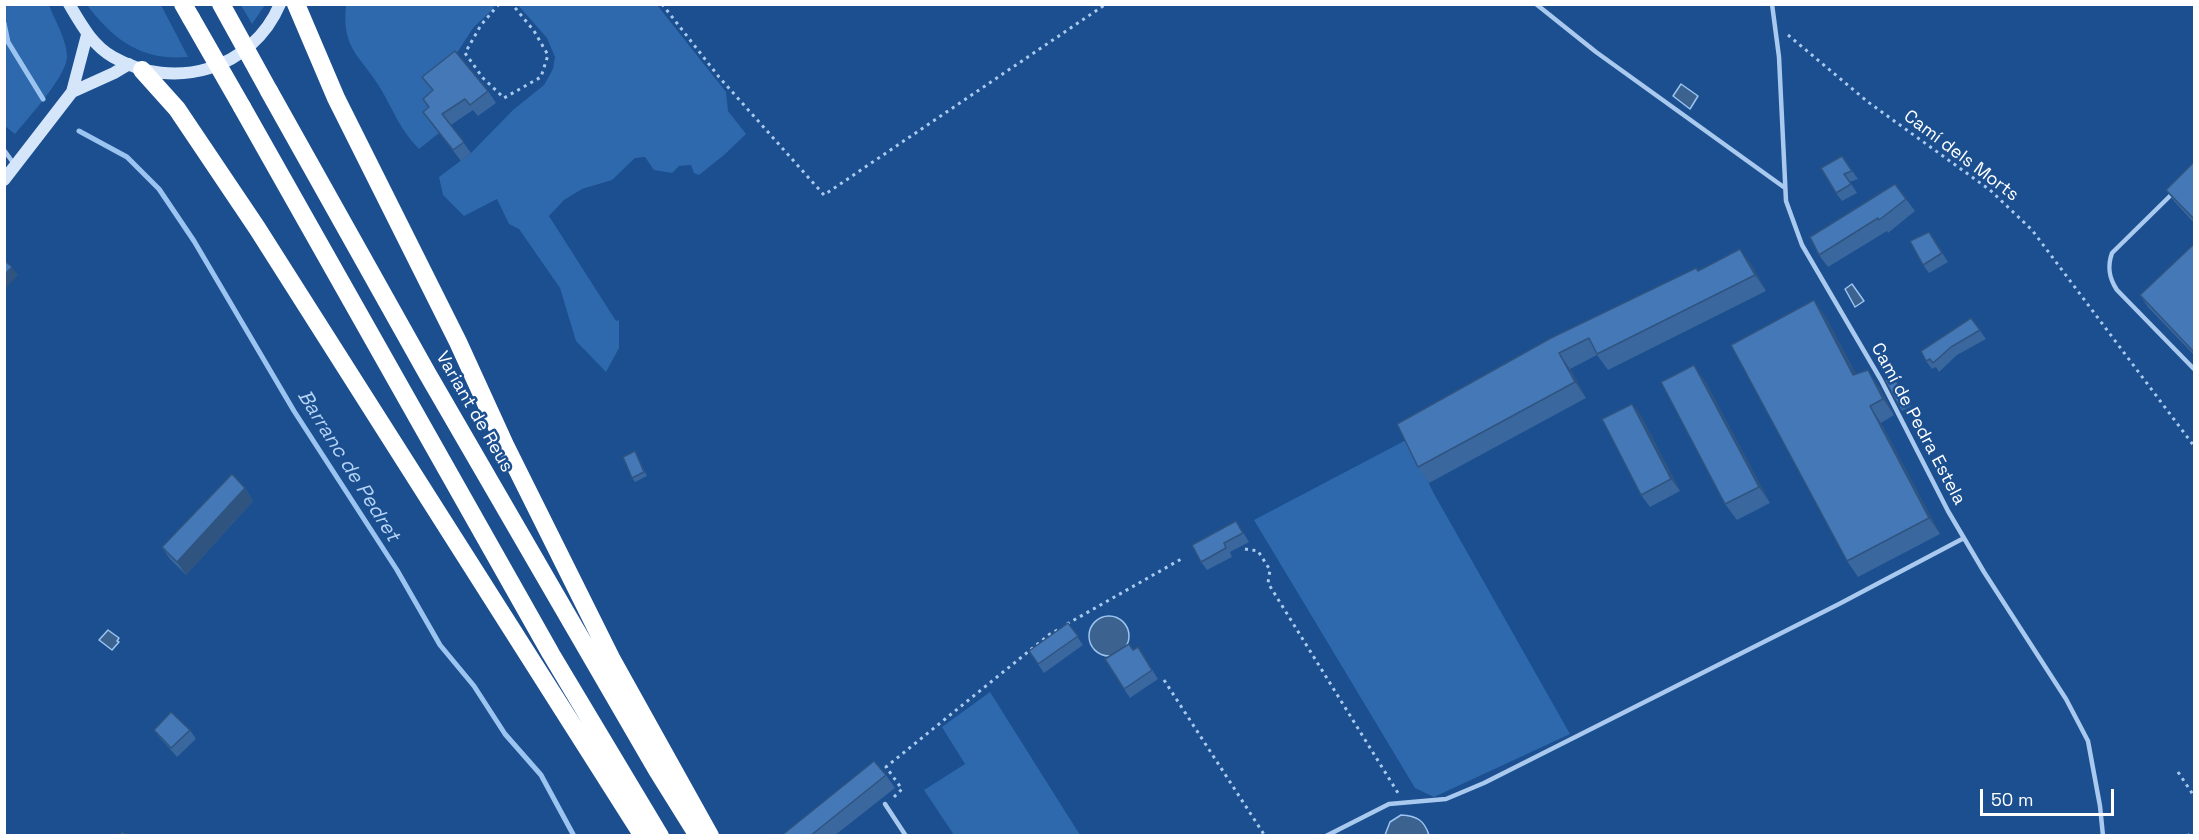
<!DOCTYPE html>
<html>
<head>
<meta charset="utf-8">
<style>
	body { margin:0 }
	#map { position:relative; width:2199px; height:840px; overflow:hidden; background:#1b4f8f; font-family:"Space Grotesk",sans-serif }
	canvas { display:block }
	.frame { position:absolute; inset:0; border:6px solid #fff; pointer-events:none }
	.scale { position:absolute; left:1980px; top:789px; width:134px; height:27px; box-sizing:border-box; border:3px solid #fff; border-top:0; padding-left:8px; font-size:18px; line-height:21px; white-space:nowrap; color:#fff; -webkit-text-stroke:4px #1b4f8f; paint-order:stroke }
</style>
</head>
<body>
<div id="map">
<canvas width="2199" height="840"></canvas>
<div class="frame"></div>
<div class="scale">50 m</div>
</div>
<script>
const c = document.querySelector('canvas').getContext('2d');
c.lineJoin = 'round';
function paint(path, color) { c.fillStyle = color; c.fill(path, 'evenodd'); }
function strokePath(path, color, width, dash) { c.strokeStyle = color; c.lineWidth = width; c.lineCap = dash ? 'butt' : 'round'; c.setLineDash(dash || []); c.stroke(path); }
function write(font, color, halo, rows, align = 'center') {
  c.font = font + ' "Space Grotesk",sans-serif'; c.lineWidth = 5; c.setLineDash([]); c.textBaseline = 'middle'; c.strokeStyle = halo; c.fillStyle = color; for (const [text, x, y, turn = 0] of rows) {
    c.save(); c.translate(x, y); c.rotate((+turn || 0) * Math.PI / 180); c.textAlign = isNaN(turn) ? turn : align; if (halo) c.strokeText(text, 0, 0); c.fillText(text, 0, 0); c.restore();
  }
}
paint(new Path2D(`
	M5 4 49 5C55 21 67 40 67 57 66 77 28 118 15 134L5 126Z
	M87 5H161L188 57C141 61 114 40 87 5Z
	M241 5H265L252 24Z
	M346 5H494L493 9 473 28 457 53 463 62 431 123 439 133 419 149C400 129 395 114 382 91 362 56 341 51 346 5Z
	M518 5H657L726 92 728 111 746 134 724 155 699 175 694 173 691 165 679 166 672 173 654 170 645 157 635 158 612 180 582 189 564 200 549 216 616 321 619 320V348L606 372 576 341 560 288 519 229 509 224 497 199 464 216 443 195 439 177 471 153 513 110 544 85 553 69 555 57 547 38Z
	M1408 439 1433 492 1570 734 1434 797 1415 788 1254 520Z
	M990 692 1080 835H954L924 790 965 764 942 727Z`), '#2e69ad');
const water = new Path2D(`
	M1681 84 1698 96 1690 109 1673 96Z
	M1852 284 1864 301 1855 307 1845 289Z
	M1089 636a20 20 0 1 1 40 0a20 20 0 1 1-40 0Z
	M108 630 119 638 117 641 119 642 112 650 99 640Z
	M1401 815C1417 816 1424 820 1429 835H1385L1390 822Z`);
paint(water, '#3c6290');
strokePath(water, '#9cc4f0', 1.5);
strokePath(new Path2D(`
	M4 23 8 42 43 99
	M79 131 127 157 159 189 194 241 294 411 397 570 440 645 474 686 505 734 541 775 574 836`), '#9cc4f0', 5);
strokePath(new Path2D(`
	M499 4 481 25 465 53 483 78 504 98 541 77 548 55 534 31 512 4
	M662 4 719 77 824 195 1106 4
	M1788 35 1868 102 1990 190 2032 230 2194 446
	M1245 549 1258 551 1270 570 1268 583 1398 793
	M1067 624 1183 558
	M1164 680 1265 836
	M2178 772 2194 796
	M894 797 902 789 886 767 1050 634 1061 628
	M2187 836 2194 832`), '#a9c9ee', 3, [3, 4.5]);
strokePath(new Path2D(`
	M1536 4 1596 52 1785 188
	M1772 4 1779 57 1786 201 1802 245 1881 380 1948 511 1984 572 2066 699 2088 741 2100 806 2103 836
	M4 150 14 164
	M2173 193 2112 253C2107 267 2109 278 2117 290L2194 369
	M885 804 906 836
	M1326 836 1389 804 1446 799 1484 783 1839 604 1964 538`), '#a9c9ee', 4.5);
strokePath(new Path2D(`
	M69 4C81 24 92 45 113 57 174 92 252 70 280 4
	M72 92 114 73 129 64
	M4 180 72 92 87 35`), '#d6e6fa', 12);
strokePath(new Path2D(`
	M183 4 191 18
	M296 4 336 98 458 342 505 445 612 660 710 836
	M142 70 177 109 257 228 643 836
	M269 91 427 373 657 770 695 831
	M242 107 551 654 660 836`), '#fff', 18);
strokePath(new Path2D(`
	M221 4 269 91
	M191 18 242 107`), '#fff', 18);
paint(new Path2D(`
	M422 77 488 91 496 103 478 116 473 110 451 125 471 153 461 161 423 112 429 108 423 99 433 91Z
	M1842 156 1858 179 1850 182 1857 193 1842 201 1836 193Z
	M2194 162V223L2174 201 2166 190Z
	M1895 184 1915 211 1888 233 1887 231 1828 267 1819 255Z
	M1929 232 1948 262 1929 273 1923 265Z
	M2194 244V355L2148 307 2140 295Z
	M1751 264 1766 291 1608 370 1597 355 1570 369 1586 398 1429 483 1418 467 1397 424 1696 268 1699 271Z
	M1825 316 1856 374 1879 387 1894 415 1881 423 1940 534 1858 577 1847 561Z
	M1971 318 1986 339 1957 355 1939 372 1936 367 1932 369 1926 361Z
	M1894 377 1911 406 1902 411 1899 406Z
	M1705 381 1770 503 1737 520 1725 504Z
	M1632 404 1641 416 1680 491 1650 507 1641 495Z
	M635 451 647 476 635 482 632 478Z
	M245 488 253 501 186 575 170 559 162 547Z
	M1236 521 1249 542 1230 552 1232 557 1207 570 1201 562Z
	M1068 623 1083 645 1044 673 1029 651Z
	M1138 647 1158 679 1130 698 1124 689 1133 650Z
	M154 730H190L196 739 177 757 160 738Z
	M886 775 895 788 834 836H781Z`), '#3a679d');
paint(new Path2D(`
	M1740 249 1751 264 1766 291 1755 275Z
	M12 267 18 275 4 290V275Z
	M1814 300 1825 316 1865 391 1853 375Z
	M1559 353 1570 369 1586 398 1575 382Z
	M1694 365 1705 381 1770 503 1759 487Z
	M1868 370 1879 387 1894 415 1883 399Z
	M1632 404 1641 416 1680 491 1671 479Z
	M1870 406 1881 423 1940 534 1929 518Z
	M245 488 253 501 186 575 177 562Z`), '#305480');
const building = new Path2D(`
	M455 51 488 91 470 105 465 99 442 114 464 142 453 150 423 112 429 107 423 99 433 90 422 77Z
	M1842 156 1852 171 1844 174 1851 184 1836 193 1821 168Z
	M2194 162V219L2166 190Z
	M1895 184 1906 199 1879 220 1878 218 1819 255 1810 237Z
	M1929 232 1942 253 1923 265 1910 241Z
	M2194 244V352L2140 295Z
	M1740 249 1755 275 1597 354 1589 338 1559 353 1575 382 1418 467 1397 424 1551 338 1696 268 1698 271Z
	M4 260 12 267 4 275Z
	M1814 300 1853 375 1868 370 1883 399 1870 406 1929 518 1847 561 1731 345Z
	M1971 318 1980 330 1951 347 1933 363 1930 359 1926 361 1921 351Z
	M1694 365 1759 487 1725 504 1661 382Z
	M1894 377 1908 401 1899 406 1885 380Z
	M1632 404 1671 479 1641 495 1602 419Z
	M635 451 644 472 632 478 623 457Z
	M232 474 245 488 177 562 162 547Z
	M1236 521 1243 533 1224 543 1226 548 1201 562 1192 545Z
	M1068 623 1078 636 1038 664 1029 651Z
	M1129 644 1133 650 1138 647 1152 670 1124 689 1105 659Z
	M171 712 190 730 171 748 154 730Z
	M874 761 886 775 810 836H781Z
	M122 832 127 836H119Z`);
paint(building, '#4478b7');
strokePath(building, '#305480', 1.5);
write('18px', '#fff', '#1b4f8f', [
	["Camí dels Morts",1961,156,37],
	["Variant de Reus",474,412,60],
	["Camí de Pedra Estela",1918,424,62]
]);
write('italic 20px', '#b5d3f5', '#1b4f8f', [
	["Barranc de Pedret",348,466,58]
]);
</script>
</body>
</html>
